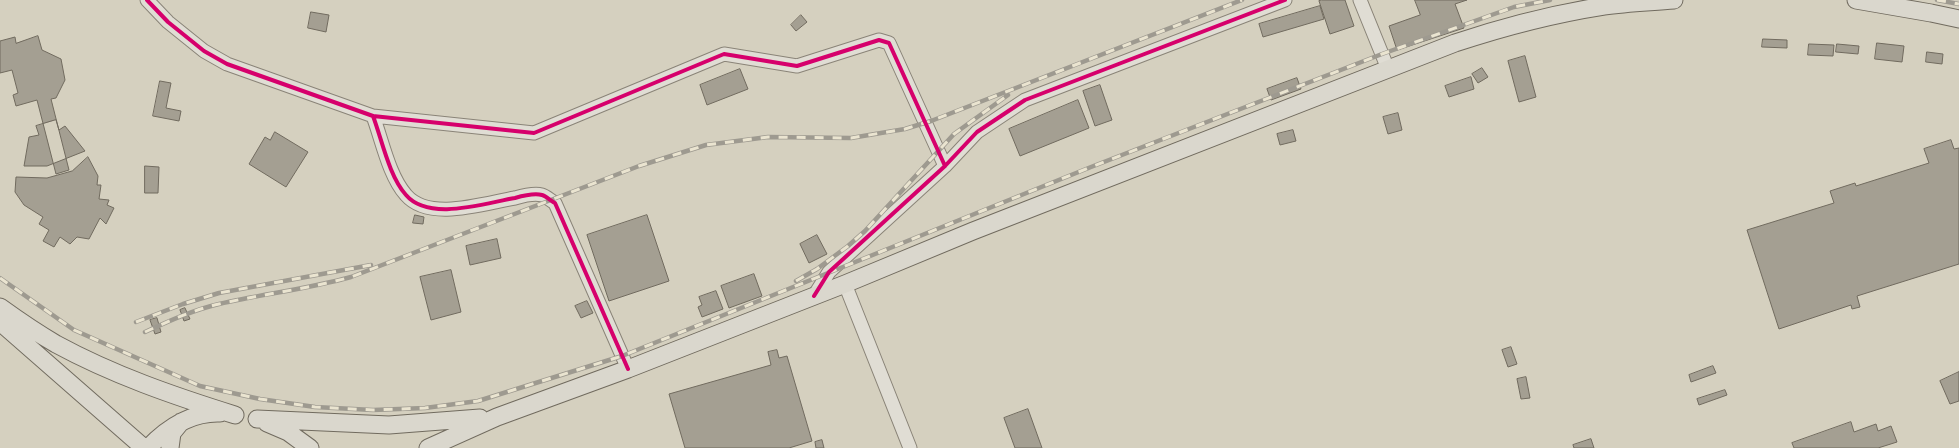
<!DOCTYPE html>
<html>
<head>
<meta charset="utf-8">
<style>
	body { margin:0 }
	canvas { display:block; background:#d5d0bf }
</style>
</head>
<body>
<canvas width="1959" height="448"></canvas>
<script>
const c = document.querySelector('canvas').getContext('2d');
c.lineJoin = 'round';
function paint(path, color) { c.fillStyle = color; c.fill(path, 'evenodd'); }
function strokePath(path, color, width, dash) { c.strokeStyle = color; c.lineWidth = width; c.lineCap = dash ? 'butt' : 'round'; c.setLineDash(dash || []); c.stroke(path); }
const building = new Path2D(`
	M1322 0H1345L1354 26 1330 34 1319 1Z
	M1415 0H1467L1455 4 1464 28 1397 50 1389 26 1420 15Z
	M1320 6 1324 19 1263 37 1259 24Z
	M311 12 329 15 326 32 308 28Z
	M801 15 807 22 796 31 791 25Z
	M38 36 42 50 61 59 65 80 56 98 51 99 69 170 56 174 37 100 16 106 13 95 18 93 12 70 0 73V41L15 37 16 43Z
	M1763 39 1787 40V48L1762 47Z
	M1877 43 1904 46 1902 62 1875 59Z
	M1809 44 1834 45 1833 56 1808 55Z
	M1837 44 1859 46 1858 54 1836 52Z
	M1927 52 1943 54 1942 64 1926 62Z
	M1525 56 1536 97 1519 102 1508 61Z
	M1482 68 1488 77 1478 83 1472 74Z
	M740 69 748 89 707 105 700 85Z
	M1471 77 1474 89 1449 97 1445 86Z
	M1297 78 1301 89 1271 100 1267 89Z
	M160 81 171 83 166 108 181 111 179 121 153 116Z
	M1100 85 1112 120 1095 126 1083 91Z
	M1078 100 1089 128 1020 156 1009 129Z
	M1398 113 1402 130 1388 134 1383 117Z
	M56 120 59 130 65 126 85 151 47 166H24L29 137 39 135 36 126Z
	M1293 130 1296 141 1280 145 1277 134Z
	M275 132 308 152 286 187 249 164 265 137 270 140Z
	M1951 140 1954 149 1959 148V264L1857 296 1860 307 1852 309 1851 305 1779 329 1747 230 1834 203 1830 191 1855 183 1856 186 1929 163 1924 149Z
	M88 157 98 176 97 185H101L99 199 109 200 107 205 114 208 106 224 100 218 89 239 77 237 70 244 60 237 54 247 43 241 49 230 39 224 43 217 24 205 15 192 16 177 47 178 72 171Z
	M145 166 159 167 158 193H145Z
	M415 215 424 217 423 224 413 223Z
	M647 215 669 281 609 301 587 235Z
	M817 235 827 254 809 263 800 244Z
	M497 239 501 258 470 265 466 246Z
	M451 270 461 312 431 320 420 277Z
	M754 274 762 296 729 308 721 286Z
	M716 291 723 309 702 317 698 307 702 305 699 297Z
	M587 301 593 313 581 318 575 306Z
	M185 308 190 319 184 321 180 310Z
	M157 318 161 332 155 334 150 320Z
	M1511 347 1517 364 1508 367 1502 350Z
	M777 350 779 358 787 356 812 441 789 448H685L669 394 771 365 768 352Z
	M1713 366 1716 373 1691 382 1689 375Z
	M1959 372V401L1950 404 1940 381Z
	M1526 377 1530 398 1521 399 1517 379Z
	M1725 390 1727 395 1699 405 1697 399Z
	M1028 409 1042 448H1015L1004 418Z
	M1851 422 1854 432 1876 424 1878 431 1891 426 1897 442 1878 448H1794L1792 443Z
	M1591 439 1594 448H1574L1573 445Z
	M822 440 824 448H816L815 442Z`);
paint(building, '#a49f92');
strokePath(building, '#716b5f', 1);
const minor = new Path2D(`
	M147 0 168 22 204 51 227 64 373 116C382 140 389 176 406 195 429 222 485 203 515 198 522 196 534 193 542 195 546 196 551 201 555 203L628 369
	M1360 0 1388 69
	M373 116 534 133 724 54 797 66 879 40 889 43 945 166
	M845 284 910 448
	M814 296 829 272 945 166 977 132 1025 100 1285 0`);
const major = new Path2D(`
	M1856 0 1931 13 1959 19
	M0 307C18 320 37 333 56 344 113 375 174 396 235 415
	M0 322 144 448
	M257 419 389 425 480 418
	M267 423 288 432 310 448
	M148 448C167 428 191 412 220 413
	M170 448 172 433 181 422
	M428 448 497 417 628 369 845 284 973 231 1455 43C1503 27 1553 14 1604 6 1627 3 1651 2 1674 0`);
strokePath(minor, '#8a8478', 15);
strokePath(major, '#716b5f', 19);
strokePath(minor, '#e0ddd4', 13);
strokePath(major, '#dad7cd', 17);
const rail = new Path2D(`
	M1937 0 1959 4
	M0 278 74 330 200 386 260 399 315 407 373 410 425 408 478 401 622 356 1091 167 1382 54 1514 7 1550 0
	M796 281 817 269 848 246 865 231 954 134 1008 95
	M136 322 183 304 219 293 371 265
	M145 332C169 321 193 310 219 304 263 294 308 289 351 277L639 166 706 145 768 137 851 138 905 129 931 121 1242 0`);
strokePath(rail, '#9e9a90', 4.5);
strokePath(rail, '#eae4d0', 3, [9]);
strokePath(new Path2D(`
	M147 0 168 22 204 51 227 64 373 116C382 140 389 176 406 195 429 222 485 203 515 198 522 196 534 193 542 195 546 196 551 201 555 203L628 369
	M373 116 534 133 724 54 797 66 879 40 889 43 945 166
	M814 296 829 272 945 166 977 132 1025 100 1285 0`), '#d6006c', 4);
</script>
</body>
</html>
